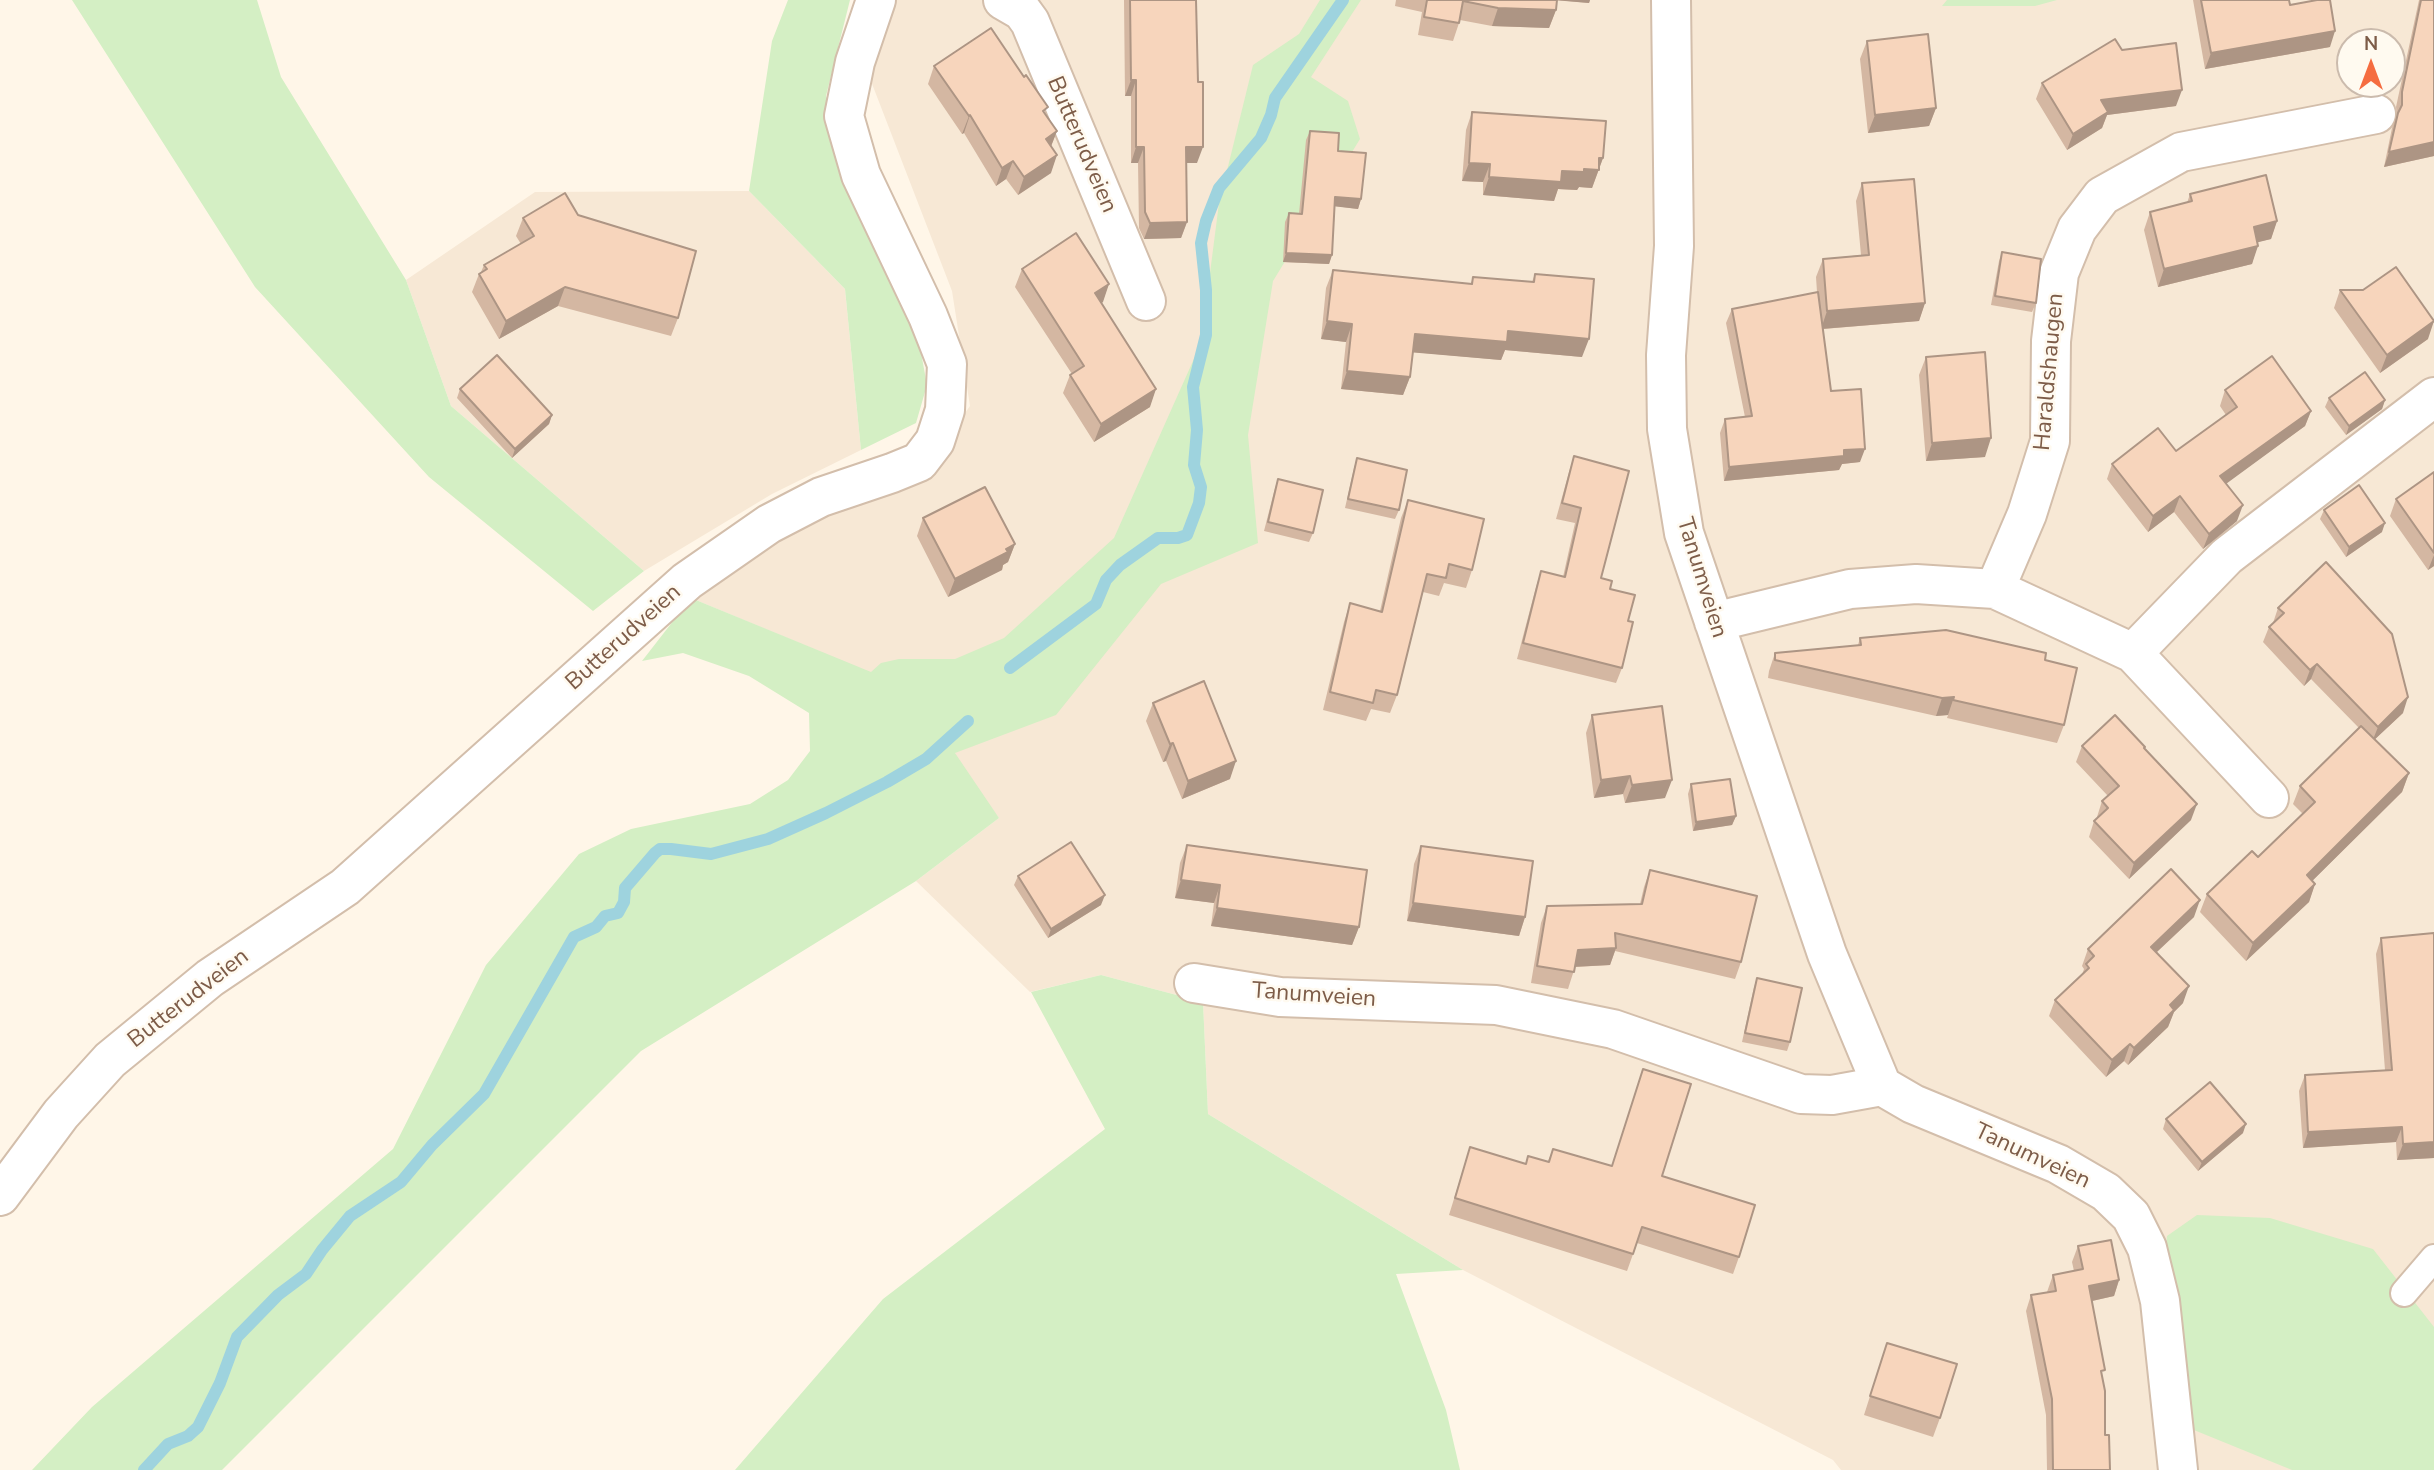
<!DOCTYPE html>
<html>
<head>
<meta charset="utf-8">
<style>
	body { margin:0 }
	#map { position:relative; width:2434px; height:1470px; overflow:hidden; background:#fff6e8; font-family:"Nunito Sans",sans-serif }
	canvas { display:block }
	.north { position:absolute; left:2336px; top:28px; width:70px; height:70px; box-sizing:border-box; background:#fffaf0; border:2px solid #cbbbad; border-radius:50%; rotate:0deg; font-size:19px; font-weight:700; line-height:28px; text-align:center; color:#7d5c48 }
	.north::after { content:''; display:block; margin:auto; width:24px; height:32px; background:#f56c40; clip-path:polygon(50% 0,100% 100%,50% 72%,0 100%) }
</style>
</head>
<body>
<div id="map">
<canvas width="2434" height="1470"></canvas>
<div class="north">N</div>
</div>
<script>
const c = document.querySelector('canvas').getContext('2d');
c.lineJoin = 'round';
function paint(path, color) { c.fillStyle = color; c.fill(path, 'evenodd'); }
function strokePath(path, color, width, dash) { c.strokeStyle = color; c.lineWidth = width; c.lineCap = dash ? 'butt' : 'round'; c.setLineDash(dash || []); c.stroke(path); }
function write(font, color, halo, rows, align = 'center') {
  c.font = font + ' "Nunito Sans",sans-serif'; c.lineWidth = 5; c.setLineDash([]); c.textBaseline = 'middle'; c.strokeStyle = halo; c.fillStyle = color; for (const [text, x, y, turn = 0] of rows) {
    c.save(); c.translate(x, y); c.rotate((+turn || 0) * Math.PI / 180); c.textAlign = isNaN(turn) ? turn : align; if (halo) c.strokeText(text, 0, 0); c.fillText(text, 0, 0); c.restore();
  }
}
paint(new Path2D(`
	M891 0H2434V1470H1841L1833 1460 1463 1270 1208 1114 1203 1002 1101 975 1030 992 916 881 999 818 871 673 691 598 785 530 914 485 970 406 952 291 869 76ZM2350 42H2392V84H2350Z
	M749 191 845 289 861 450 772 494 644 571 451 406 406 280 535 192Z`), '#f7e8d5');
paint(new Path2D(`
	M72 0H257L281 77 406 280 451 406 644 571 593 611 429 477 255 287Z
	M788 0H850L826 96 858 195 912 304 927 385 916 423 861 450 845 289 749 191 772 41Z
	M1320 0H1361L1311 77 1348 101 1360 139 1273 281 1248 435 1258 543 1161 584 1056 715 955 753 999 818 916 881 641 1051 222 1470H32L92 1407 393 1149 486 965 579 854 631 829 750 804 788 780 810 751 809 713 749 676 683 653 642 661 691 598 871 672 881 663 899 659H955L1004 638 1114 538 1201 343 1219 203 1253 65 1299 34Z
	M1947 0H2057L2035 6H1942Z
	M1101 975 1203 1002 1208 1114 1463 1270 1396 1274 1446 1410 1460 1470H735L883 1299 1105 1129 1031 992Z
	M2197 1215 2270 1218 2373 1249 2434 1327V1470H2292L2189 1428 2160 1301 2167 1236Z`), '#d4efc4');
strokePath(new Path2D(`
	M1010 668 1096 604 1106 580 1120 565 1158 538H1178L1187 535 1199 503 1201 487 1194 465 1197 430 1193 387 1206 335V290L1201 243 1206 221 1219 188 1261 138 1271 115 1275 98 1343 0
	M144 1470 168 1444 188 1436 198 1427 220 1383 237 1337 278 1295 306 1274 322 1250 350 1216 401 1182 432 1145 484 1094 574 937 596 927 605 916 618 913 624 902 625 888 655 853 660 849H671L711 854 768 839 826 813 887 782 926 759 968 721`), '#9ed3de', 12);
const service = new Path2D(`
	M2404 1293 2434 1258`);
const minor = new Path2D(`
	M1003 0 1022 11 1030 22 1146 301
	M1671 0 1674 246 1666 355 1667 429 1684 533 1827 954 1882 1086 1913 1104 2058 1164 2106 1192 2131 1216 2147 1248 2160 1301 2178 1470
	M1995 589 2027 514 2050 441 2051 341 2059 273 2077 229 2102 196 2181 152 2376 114
	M1714 622 1850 589 1916 584 1995 589 2133 653 2269 798
	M2133 653 2227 556 2434 397
	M1194 983 1280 997 1496 1005 1613 1029 1801 1094 1832 1095 1882 1086
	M0 1196 61 1114 110 1060 210 978 345 887 687 581 769 524 821 497 892 473 919 462 935 441 945 410 947 364 928 316 861 175 844 116 855 62 876 0`);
strokePath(service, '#d3beab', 30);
strokePath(minor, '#d3beab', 42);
strokePath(service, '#fff', 26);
strokePath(minor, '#fff', 38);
paint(new Path2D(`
	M1124 0H1196L1197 163H1186L1187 222 1181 238 1144 239 1139 228 1138 163H1131V96H1125Z
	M1396 0H1590L1589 3 1557 0 1556 10 1549 28 1492 26 1460 20 1453 41 1418 35 1422 12 1395 6Z
	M2193 0H2289L2290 5 2330 47 2205 69Z
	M2419 0H2434V156L2384 167 2392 128 2397 115 2396 107Z
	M1867 41 1936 108 1929 126 1868 133 1860 59Z
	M2122 50 2176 106 2107 115 2102 128 2067 150 2036 99 2042 83Z
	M934 66 1046 115 1057 131 1051 146V173L1018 195 1006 179 996 186 964 133 962 134 928 84Z
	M1472 112 1603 158 1592 188 1579 187 1577 190 1558 189 1554 201 1483 195V182L1462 181 1466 130Z
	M1310 131 1338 151 1361 199 1358 209 1335 206 1332 255 1329 264 1283 262 1285 222 1289 213 1299 214 1306 140Z
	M1862 183 1925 303 1919 321 1823 329 1831 391 1860 462 1842 464 1839 470 1724 481 1720 433 1725 419 1745 417 1726 323 1732 309 1817 292 1816 277 1823 259 1861 255 1856 201Z
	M2190 194 2277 221 2271 239 2257 242 2252 264 2158 287 2144 230 2150 212 2187 203Z
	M578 215 678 318 671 336 558 306 499 339 472 292 479 274 481 272 484 265 521 244 516 236 523 218Z
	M2002 252 2036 303 2032 312 1991 305 1999 261Z
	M1022 269 1103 302 1101 303 1150 407 1094 442 1063 393 1070 375 1072 374 1015 287Z
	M1333 270 1471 284 1473 277 1532 282 1535 274 1582 357 1505 350 1501 360 1413 352 1410 377 1403 395 1341 389 1346 342 1321 339 1326 288Z
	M2340 290 2428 339 2380 373 2334 308Z
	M1926 357 1985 457 1926 461 1919 375Z
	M460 389 552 415 549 424 512 458 457 398Z
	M2225 390 2311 411 2305 426 2226 483 2237 521 2203 549 2174 512 2148 532 2107 479 2112 464 2176 451 2226 415 2220 406Z
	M2329 398 2385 400 2382 409 2346 435 2325 407Z
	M1574 456 1601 578 1610 589 1628 621 1622 668 1616 683 1517 659 1536 587 1541 571 1563 577 1575 523 1556 519 1569 472Z
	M1357 458 1399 510 1395 519 1345 508 1354 468Z
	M2434 472V566L2428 570 2390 516 2396 499Z
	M1278 479 1313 533 1309 542 1264 531 1275 488Z
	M1408 500 1472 570 1466 588 1444 583 1439 596 1423 592 1397 695 1390 713 1371 709 1366 721 1323 710 1344 622 1350 603 1380 611 1401 518Z
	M2324 510 2382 532 2346 557 2320 519Z
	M923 518 1015 544 1008 562 1003 565 1002 570 948 597 917 536Z
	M2278 608 2403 713 2375 739 2409 773 2402 792 2312 881 2315 884 2309 902 2246 961 2200 912 2207 894 2258 857 2303 814 2293 804 2300 786 2359 728 2311 679 2304 686 2263 642 2269 627 2273 623Z
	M1860 638 2045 660 2064 725 2057 743 1947 718 1948 715 1936 716 1768 678 1769 671 1775 653 1858 645Z
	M1153 703 1230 779 1182 799 1166 761 1163 762 1146 721Z
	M1592 715 1665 798 1625 803 1623 794 1594 798 1586 733Z
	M2082 746 2144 748 2191 820 2129 879 2089 837 2094 821 2098 818 2097 817 2102 801 2108 796 2076 762Z
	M1691 784 1736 816 1732 825 1693 831 1688 794Z
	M1187 845 1359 927 1352 945 1211 926 1214 903 1175 898 1180 863Z
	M1421 846 1525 917 1519 936 1407 921 1414 864Z
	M1650 870 1741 962 1735 979 1615 951 1610 965 1575 967 1568 989 1531 983 1541 923 1547 906 1640 904 1644 887Z
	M1018 876 1101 905 1048 938 1014 885Z
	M2194 917 2157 952 2183 1003 2174 1012 2168 1027 2128 1065 2124 1061 2106 1077 2049 1016 2055 1000 2082 975 2084 969 2082 966 2088 949Z
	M2434 933V1158L2397 1160 2396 1142 2303 1148 2299 1091 2305 1075 2385 1070 2376 954 2381 938Z
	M1757 978 1790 1042 1787 1051 1742 1042 1754 987Z
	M1643 1069 1662 1176 1739 1257 1733 1274 1637 1243 1627 1271 1449 1215 1470 1147 1525 1164 1548 1161 1553 1149 1612 1166Z
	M2166 1119 2243 1133 2198 1171 2163 1129Z
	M2078 1246 2119 1280 2114 1296 2092 1301 2102 1378 2105 1435 2110 1470H2047L2046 1415 2026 1311 2031 1295 2047 1292 2053 1275 2074 1271 2072 1262Z
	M1887 1343 1940 1418 1933 1437 1864 1415Z`), '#d4b7a2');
paint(new Path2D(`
	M1553 0H1590L1589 3Z
	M1498 8 1556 10 1549 28 1492 26Z
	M2335 31 2330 47 2205 69 2211 53Z
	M1131 80H1136L1131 96H1125Z
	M2182 90 2176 106 2107 115 2102 128 2067 150 2073 134 2101 100Z
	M1936 108 1929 126 1868 133 1875 115Z
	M970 115 964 133 962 134 969 116Z
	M1057 131 1050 149 1046 139Z
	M2434 137V156L2384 167 2389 152Z
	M1136 147H1144L1138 163H1131Z
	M1186 147H1203L1197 163H1180Z
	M1057 155 1051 173 1018 195 1024 177Z
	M1599 158H1603L1592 188 1579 187 1577 190 1558 189 1554 201 1483 195 1489 177 1584 169Z
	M1013 161 1006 179 996 186 1002 168Z
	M1469 163 1490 164 1483 182 1462 181Z
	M1335 197 1361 199 1358 209 1332 206Z
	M2277 221 2271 239 2247 245 2254 227Z
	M1187 222 1181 238 1144 239 1150 223Z
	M2258 246 2252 264 2158 287 2164 269Z
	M1286 253 1332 255 1329 264 1283 262Z
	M1109 284 1103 302 1089 311 1095 293Z
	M565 287 558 306 499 339 506 321Z
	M1925 303 1919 321 1821 329 1827 311Z
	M1327 321 1352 324 1346 342 1321 339Z
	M2434 321 2428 339 2380 373 2387 355Z
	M1508 331 1589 339 1582 357 1505 350 1501 360 1408 352 1415 334Z
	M1347 371 1410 377 1403 395 1341 389Z
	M1156 389 1150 407 1094 442 1101 424Z
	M2385 400 2382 409 2346 435 2349 426Z
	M2311 411 2305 426 2215 492 2220 476Z
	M552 415 549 424 512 458 515 449Z
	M1991 438 1985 457 1926 461 1932 443Z
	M1865 449 1860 462 1842 464 1839 470 1724 481 1729 467 1844 450Z
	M2180 496 2174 512 2148 532 2153 516Z
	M2243 505 2237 521 2203 549 2209 534Z
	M2385 523 2382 532 2346 557 2349 547Z
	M1015 544 1008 562 1003 565 1002 570 948 597 955 579Z
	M2434 555V566L2428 570Z
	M2317 664 2311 679 2304 686 2310 670Z
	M1954 697 1948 715 1936 716 1942 698Z
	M2408 697 2403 713 2372 742 2378 727Z
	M1173 743 1166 761 1163 762 1170 744Z
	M1236 761 1230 779 1182 799 1188 781Z
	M2409 773 2402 792 2300 893 2307 875Z
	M1630 776 1623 794 1594 798 1601 780Z
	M1672 780 1665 798 1625 803 1632 785Z
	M2197 804 2191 820 2129 879 2134 863Z
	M1736 816 1732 825 1693 831 1696 822Z
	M1181 880 1220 885 1214 903 1175 898Z
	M2315 884 2309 902 2246 961 2253 943Z
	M1105 895 1101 905 1048 938 1051 929Z
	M2200 900 2194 917 2145 963 2151 947Z
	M1413 903 1525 917 1519 936 1407 921Z
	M1217 908 1359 927 1352 945 1211 926Z
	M1616 948 1610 965 1571 967 1578 950Z
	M2189 986 2183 1003 2174 1012 2168 1027 2128 1065 2134 1048 2170 1005Z
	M2130 1044 2124 1061 2106 1077 2112 1060Z
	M2246 1124 2243 1133 2198 1171 2202 1162Z
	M2402 1127 2396 1142 2303 1148 2308 1132Z
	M2434 1142V1158L2397 1160 2403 1144Z
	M2119 1280 2114 1296 2083 1303 2089 1286Z`), '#ad9584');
const building = new Path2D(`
	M1130 0H1196L1198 82H1203V147H1186L1187 222 1150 223 1145 212 1144 147H1136V80H1131Z
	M1427 0H1557L1556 10 1498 8 1463 1 1459 23 1424 17Z
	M2201 0H2289L2290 5 2317 0H2330L2335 31 2211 53Z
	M2421 0H2434V142L2389 152 2398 113 2402 105V92Z
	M991 28 1024 77 1026 75 1048 107 1043 111 1057 131 1046 139 1057 155 1024 177 1013 161 1002 168 970 115 969 116 934 66Z
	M1928 34 1936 108 1875 115 1867 41Z
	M2115 39 2122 50 2176 43 2182 90 2101 100 2108 112 2073 134 2042 83Z
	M1472 112 1606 121 1603 158H1599V170L1584 169V172L1562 171 1561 182 1489 177 1490 164 1469 163Z
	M1310 131 1339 133 1338 151 1366 153 1361 199 1335 197 1332 255 1286 253 1289 213 1302 214Z
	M2266 175 2277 221 2254 227 2258 246 2164 269 2150 212 2192 201 2190 194Z
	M1914 179 1925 303 1827 311 1823 259 1869 255 1862 183Z
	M565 193 578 215 696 251 678 318 565 287 506 321 479 274 487 269 484 265 534 236 523 218Z
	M1076 233 1109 284 1095 293 1156 389 1101 424 1070 375 1084 366 1022 269Z
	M2002 252 2041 259 2036 303 1995 296Z
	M2396 267 2434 321 2387 355 2340 290H2363Z
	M1333 270 1472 284 1473 277 1534 282 1535 274 1594 279 1589 339 1508 331 1507 342 1415 334 1410 377 1347 371 1352 324 1327 321Z
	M1818 292 1831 391 1861 389 1865 449 1844 450V456L1729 467 1725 419 1752 416 1732 309Z
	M1985 352 1991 438 1932 443 1926 357Z
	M497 355 552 415 515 449 460 389Z
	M2272 356 2311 411 2220 476 2243 505 2209 534 2180 496 2153 516 2112 464 2158 428 2176 451 2237 407 2225 390Z
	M2365 372 2385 400 2349 426 2329 398Z
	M1574 456 1629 471 1601 578 1612 581 1610 589 1635 595 1628 621 1633 622 1622 668 1523 643 1541 571 1565 577 1581 508 1562 503Z
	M1357 458 1407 470 1399 510 1348 499Z
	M2434 472V553L2396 499Z
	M1278 479 1323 490 1313 533 1268 522Z
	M2359 485 2385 523 2349 547 2324 510Z
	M985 487 1015 544 1006 549 1008 552 955 579 923 518Z
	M1408 500 1484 519 1472 570 1449 564 1446 578 1427 574 1397 695 1376 690 1373 703 1330 692 1350 603 1382 612Z
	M2326 562 2392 634 2408 697 2378 727 2317 664 2310 670 2269 627 2284 613 2278 608Z
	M1946 630 2046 653 2045 660 2077 668 2064 725 1953 700 1954 697 1942 698 1775 660V653L1861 645 1860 638Z
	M1204 681 1236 761 1188 781 1173 743 1170 744 1153 703Z
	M1662 706 1672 780 1632 785 1630 776 1601 780 1592 715Z
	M2115 715 2145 747 2144 748 2197 804 2134 863 2094 821 2108 808 2102 801 2119 786 2082 746Z
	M2361 726 2409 773 2307 875 2315 884 2253 943 2207 894 2252 851 2258 857 2315 802 2300 786Z
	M1730 779 1736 816 1696 822 1691 784Z
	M1071 842 1105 895 1051 929 1018 876Z
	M1187 845 1367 870 1359 927 1217 908 1220 885 1181 880Z
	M1421 846 1533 861 1525 917 1413 903Z
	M2171 869 2200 900 2151 947 2189 986 2170 1005 2174 1010 2134 1048 2130 1044 2112 1060 2055 1000 2089 968 2086 964 2094 956 2088 949Z
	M1650 870 1757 896 1741 962 1615 933 1616 948 1578 950 1574 972 1537 966 1547 906 1642 904Z
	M2434 933V1142L2403 1144 2402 1127 2308 1132 2305 1075 2392 1070 2381 938Z
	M1757 978 1802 988 1790 1042 1745 1033Z
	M1643 1069 1691 1084 1662 1176 1755 1205 1739 1257 1642 1227 1633 1254 1455 1198 1470 1147 1526 1164 1528 1156 1549 1162 1553 1149 1612 1166Z
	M2210 1082 2246 1124 2202 1162 2166 1119Z
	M2111 1240 2119 1280 2089 1286 2105 1370 2101 1371 2105 1391V1435H2109L2110 1470H2053L2052 1399 2031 1295 2056 1291 2053 1275 2083 1269 2078 1246Z
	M1887 1343 1957 1364 1940 1418 1870 1396Z`);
paint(building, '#f7d5bc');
strokePath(building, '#ad9584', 2);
write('23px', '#7d5c48', '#fffaf0', [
	["Butterudveien",1081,145,67],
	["Haraldshaugen",2050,372,-85],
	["Tanumveien",1701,578,73],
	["Butterudveien",624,638,-42],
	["Tanumveien",1314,996,4],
	["Butterudveien",189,999,-38],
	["Tanumveien",2032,1157,25]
]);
</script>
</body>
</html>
